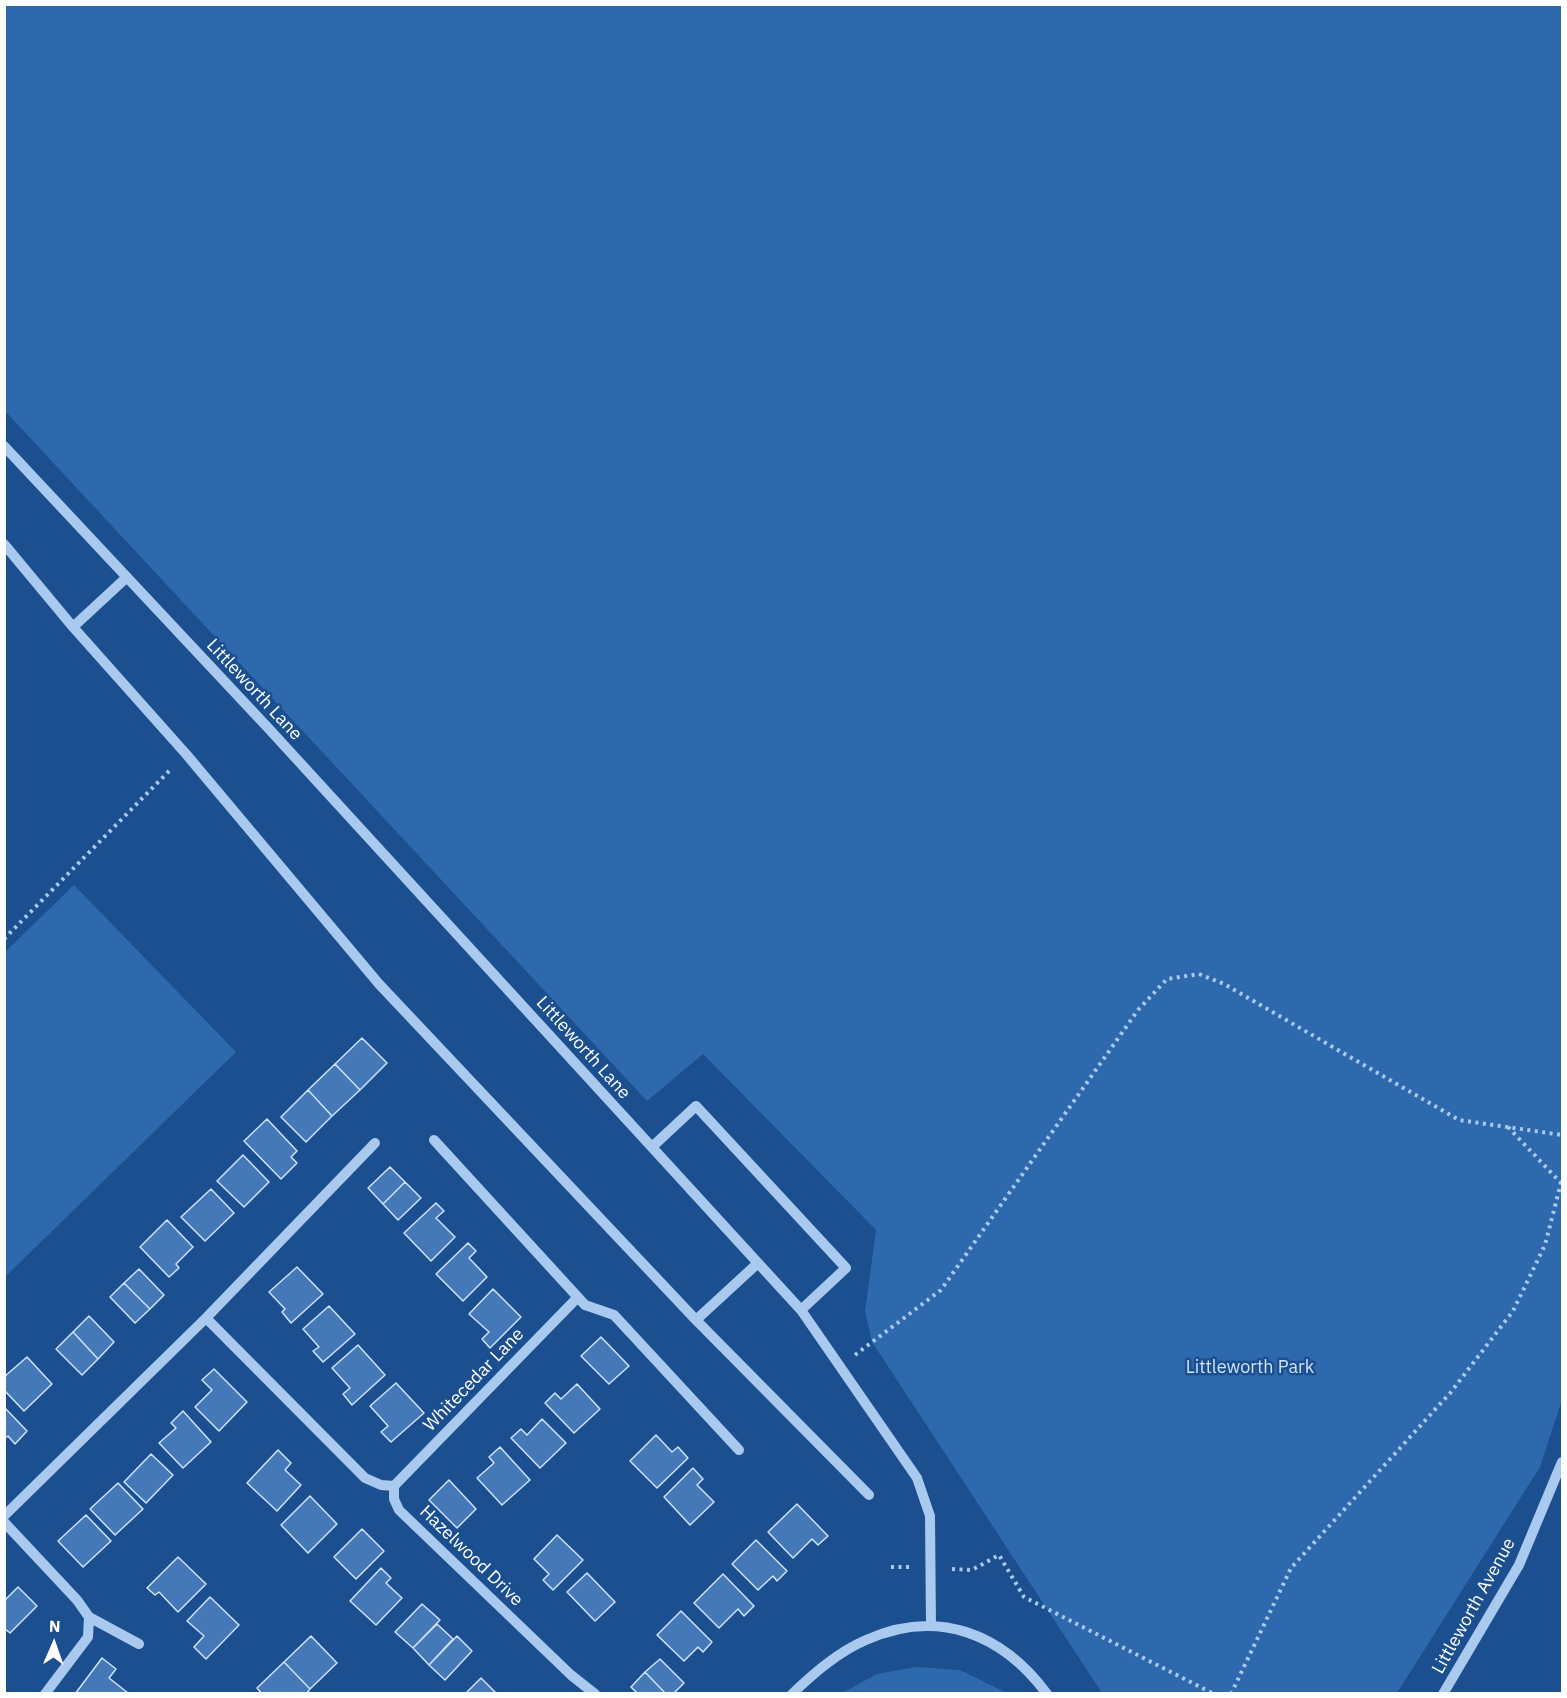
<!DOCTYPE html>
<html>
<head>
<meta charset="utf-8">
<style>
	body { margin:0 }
	#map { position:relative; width:1567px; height:1698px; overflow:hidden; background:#1b4f8f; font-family:"IBM Plex Sans",sans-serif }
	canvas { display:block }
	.frame { position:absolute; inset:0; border:6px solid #fff; pointer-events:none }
	.north { position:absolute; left:24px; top:1614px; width:60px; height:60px; -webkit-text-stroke:4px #1b4f8f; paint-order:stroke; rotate:2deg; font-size:16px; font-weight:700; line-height:24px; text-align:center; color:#fff }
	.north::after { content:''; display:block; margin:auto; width:21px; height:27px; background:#fff; clip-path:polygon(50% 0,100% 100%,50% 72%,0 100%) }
</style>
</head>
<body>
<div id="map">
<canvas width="1567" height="1698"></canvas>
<div class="frame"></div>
<div class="north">N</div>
</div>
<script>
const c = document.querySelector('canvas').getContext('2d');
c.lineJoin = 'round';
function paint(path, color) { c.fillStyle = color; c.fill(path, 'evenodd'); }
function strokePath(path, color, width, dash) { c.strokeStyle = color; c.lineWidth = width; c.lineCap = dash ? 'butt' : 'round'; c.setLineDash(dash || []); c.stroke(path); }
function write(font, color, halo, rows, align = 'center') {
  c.font = font + ' "IBM Plex Sans",sans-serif'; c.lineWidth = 5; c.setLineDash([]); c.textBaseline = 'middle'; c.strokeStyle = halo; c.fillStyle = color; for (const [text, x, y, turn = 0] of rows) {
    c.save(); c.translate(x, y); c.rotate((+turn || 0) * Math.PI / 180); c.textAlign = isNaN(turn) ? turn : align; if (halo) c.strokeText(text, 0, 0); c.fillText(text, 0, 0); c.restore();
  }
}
paint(new Path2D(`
	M5 4 1562 5V1400L1540 1467 1397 1693H1102L872 1342 865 1311 876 1230 703 1054 647 1101 5 411Z
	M74 885 236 1052 5 1277V952Z
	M916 1667 960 1670 1007 1693H842L877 1674Z`), '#2e69ad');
const building = new Path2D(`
	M362 1038 387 1063 360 1090 335 1064Z
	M335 1064 360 1090 332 1116 308 1090Z
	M308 1090 332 1116 306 1142 281 1117Z
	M267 1119 297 1151 291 1157 297 1163 281 1179 244 1141Z
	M243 1155 269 1182 244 1207 217 1181Z
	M390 1167 405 1182 383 1204 368 1188Z
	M405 1182 421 1198 398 1220 383 1204Z
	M211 1189 234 1213 205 1241 181 1217Z
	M436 1203 444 1211 436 1218 455 1237 431 1261 404 1233Z
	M167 1220 193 1247 176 1264 179 1268 169 1277 140 1247Z
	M468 1243 476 1251 469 1258 487 1277 463 1301 436 1274Z
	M297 1267 323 1294 291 1323 282 1312 285 1309 269 1292Z
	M139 1269 164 1295 150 1309 124 1283Z
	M124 1283 150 1309 135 1323 110 1297Z
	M493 1289 521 1317 490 1348 482 1339 489 1332 469 1314Z
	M329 1306 355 1334 323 1362 313 1351 319 1347 303 1329Z
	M89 1316 114 1342 98 1359 73 1332Z
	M73 1332 98 1359 82 1375 56 1349Z
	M601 1337 629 1366 609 1384 581 1356Z
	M358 1345 385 1375 352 1405 343 1394 350 1388 332 1368Z
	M27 1357 52 1384 24 1411 4 1390V1377Z
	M214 1369 247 1402 219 1431 195 1407 212 1390 202 1380Z
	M396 1383 424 1413 391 1442 381 1432 388 1426 370 1406Z
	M577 1384 600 1409 574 1433 545 1403 555 1393 561 1399Z
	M4 1407 27 1431 15 1444 8 1436 4 1439Z
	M183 1411 211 1442 183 1468 159 1443 176 1428 171 1423Z
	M542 1419 566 1443 540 1468 511 1438 521 1429 527 1435Z
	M656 1435 672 1452 678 1447 688 1458 657 1488 630 1461Z
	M500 1447 530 1480 502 1505 477 1478 494 1463 489 1457Z
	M278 1450 291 1463 285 1470 301 1485 277 1511 247 1483Z
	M151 1454 173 1475 146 1503 124 1482Z
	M693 1468 703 1479 697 1485 714 1502 690 1525 664 1497Z
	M449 1480 476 1509 457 1528 429 1500Z
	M118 1483 143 1509 115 1535 90 1509Z
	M310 1496 337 1524 308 1553 281 1525Z
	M797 1504 828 1536 818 1545 812 1539 793 1558 768 1532Z
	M86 1515 111 1541 83 1567 58 1541Z
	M362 1529 384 1551 356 1579 334 1557Z
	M557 1535 583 1560 553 1590 543 1580 549 1574 534 1559Z
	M756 1540 787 1571 777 1581 773 1576 758 1590 732 1564Z
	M178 1557 206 1584 178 1612 159 1592 155 1595 147 1588Z
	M381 1568 391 1578 386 1583 402 1598 376 1625 350 1601Z
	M587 1573 615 1602 595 1621 567 1592Z
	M723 1574 754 1606 744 1616 738 1609 719 1628 694 1603Z
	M18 1587 37 1606 10 1633 4 1628V1601Z
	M210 1597 239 1625 206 1659 194 1647 204 1636 187 1621Z
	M422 1604 440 1620 413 1648 395 1632Z
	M681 1611 712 1642 703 1652 698 1647 684 1661 657 1635Z
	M437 1624 453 1639 429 1665 413 1648Z
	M311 1636 337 1663 310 1689 284 1662Z
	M457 1636 472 1651 445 1680 429 1665Z
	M102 1658 116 1669 109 1678 128 1693 75 1694Z
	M660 1659 684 1683 673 1694H666L645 1672Z
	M284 1662 310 1689 306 1694H262L257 1688Z
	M645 1672 666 1694H638L631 1687Z
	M481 1678 497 1694H465Z`);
paint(building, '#4478b7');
strokePath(building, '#cfe3fa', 1.5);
strokePath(new Path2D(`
	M4 939 172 768
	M1508 1127 1561 1183
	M855 1355 941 1290 1138 1010 1167 979 1199 974 1224 984 1459 1120 1562 1135
	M891 1567H909
	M952 1569 972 1570 999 1555 1024 1597 1214 1694
	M1231 1694 1291 1568 1451 1392 1513 1311 1545 1245 1562 1179`), '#a9c9ee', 4, [3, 4.5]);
strokePath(new Path2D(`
	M4 446 270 730 801 1310 917 1478 930 1516 931 1626
	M4 544 73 627 127 577
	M73 627 186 754 379 984 696 1320
	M434 1140 585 1305 614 1315 739 1450
	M652 1147 696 1106 846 1268 801 1310
	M758 1263 696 1320 869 1495
	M206 1318 365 1478 381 1485 394 1486
	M394 1486V1499L399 1510 571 1675 595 1694
	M394 1486 578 1297
	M4 1516 206 1318 375 1143
	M4 1522 77 1600 89 1617 88 1637 45 1694
	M89 1617 139 1644
	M792 1694C814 1673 838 1652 866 1640 937 1608 1002 1633 1047 1694
	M1443 1694 1519 1565 1562 1462`), '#a9c9ee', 10);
write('18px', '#fff', '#1b4f8f', [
	["Littleworth Lane",254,690,47],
	["Littleworth Lane",583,1048,48],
	["Whitecedar Lane",474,1380,-46],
	["Hazelwood Drive",471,1556,44],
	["Littleworth Avenue",1474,1606,-61]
]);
write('18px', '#cfe3fa', '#1b4f8f', [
	["Littleworth Park",1250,1368]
]);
</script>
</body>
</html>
